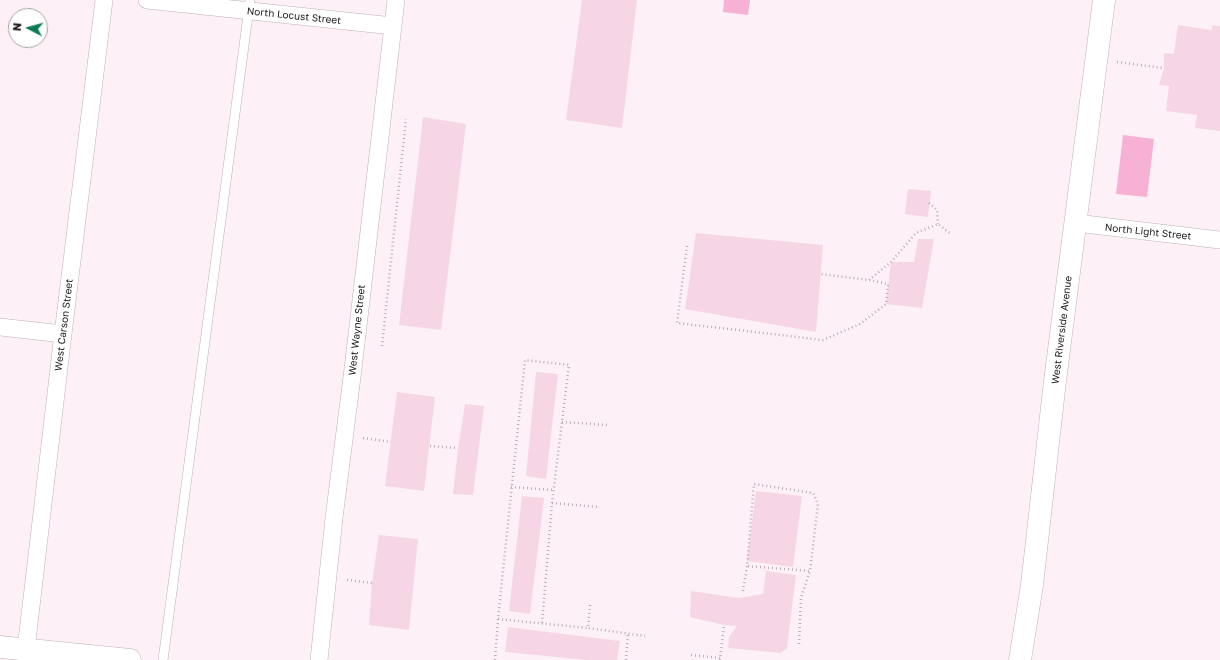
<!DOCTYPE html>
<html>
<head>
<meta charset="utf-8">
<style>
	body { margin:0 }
	#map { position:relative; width:1220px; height:660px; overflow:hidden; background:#fdf1f7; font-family:"Golos Text",sans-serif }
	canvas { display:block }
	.north { position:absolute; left:8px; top:8px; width:40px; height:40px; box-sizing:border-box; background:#fff; border:1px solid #a5a4a5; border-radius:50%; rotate:276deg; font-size:11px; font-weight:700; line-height:16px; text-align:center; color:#1f1b1d }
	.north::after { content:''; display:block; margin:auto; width:14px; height:18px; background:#097a56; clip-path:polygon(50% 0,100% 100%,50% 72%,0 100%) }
</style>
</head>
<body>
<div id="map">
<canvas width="1220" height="660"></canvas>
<div class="north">N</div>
</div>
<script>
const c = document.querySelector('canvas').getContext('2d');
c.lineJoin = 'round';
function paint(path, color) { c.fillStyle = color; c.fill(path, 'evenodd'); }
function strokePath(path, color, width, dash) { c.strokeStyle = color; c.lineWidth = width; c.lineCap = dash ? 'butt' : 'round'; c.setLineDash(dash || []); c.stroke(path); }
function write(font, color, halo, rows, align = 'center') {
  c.font = font + ' "Golos Text",sans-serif'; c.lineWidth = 3.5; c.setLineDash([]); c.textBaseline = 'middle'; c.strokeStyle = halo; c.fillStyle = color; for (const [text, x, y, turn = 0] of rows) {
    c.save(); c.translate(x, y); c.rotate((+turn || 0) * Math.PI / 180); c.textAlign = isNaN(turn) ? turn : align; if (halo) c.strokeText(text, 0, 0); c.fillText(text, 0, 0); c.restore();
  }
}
paint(new Path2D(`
	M724 0H750L748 15 723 12Z
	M1123 135 1154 139 1147 197 1116 194Z`), '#f7b1d4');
paint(new Path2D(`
	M582 0H637L622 128 566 120Z
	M1178 25 1212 30V25L1220 26V131L1195 128 1197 115 1166 111 1169 86 1159 85 1164 68V53L1174 54Z
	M423 117 466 124 441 330 399 325Z
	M908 189 931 191 928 217 905 214Z
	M696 233 823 245 816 332 685 309Z
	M918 239H934L922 308 886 304 891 262H914Z
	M536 372 558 374 546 479 526 476Z
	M397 392 435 397 424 491 385 486Z
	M465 404 484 406 473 495 453 494 458 448Z
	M756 491 802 496 793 567 747 561Z
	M522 496 544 498 530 614 509 611Z
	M379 535 418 539 409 630 369 625 372 583Z
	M766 571 796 575 787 648 781 653 728 648 729 637 737 626 724 625 690 617 691 591 739 598 763 594Z
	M508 627 620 641 617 660H587L505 652Z`), '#f6d5e5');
const service = new Path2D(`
	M163 660 250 0`);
const minor = new Path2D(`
	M147 0 393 26
	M1076 223 1220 240
	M0 327 63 334
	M26 649 63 334 104 0
	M319 660 334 518 353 369 396 0`);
const tertiary = new Path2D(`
	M0 647 130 660
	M1020 660 1032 585 1055 381 1104 0`);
strokePath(service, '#bcb1b6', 10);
strokePath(minor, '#bcb1b6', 18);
strokePath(tertiary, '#bcb1b6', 23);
strokePath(new Path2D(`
	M1117 62 1164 68
	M929 203 937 210 938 224
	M687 246 677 323 823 340 860 324 886 304 888 284 869 280 821 274
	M869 280 891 262 916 233 938 224 951 234
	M382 346 406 119
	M562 422 608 425
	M363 438 391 442
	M430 446 458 448
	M511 487 554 490
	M552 503 600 507
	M347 580 372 583
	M743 591 747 566 754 484 813 493 818 504 810 571 747 566
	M590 605 588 628 645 636
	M498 619 588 628
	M799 644 801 598 810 571
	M691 655 720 658
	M495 660 498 619 525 360 569 365 552 503 542 624
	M626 660 628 633
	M720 660 724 625`), '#b9afb4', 2.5, [1, 3]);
strokePath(service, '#fff', 9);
strokePath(minor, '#fff', 17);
strokePath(tertiary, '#fff', 22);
write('10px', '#1f1b1d', '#fff', [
	["North Locust Street",294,16,6],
	["North Light Street",1148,232,6],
	["West Carson Street",64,325,-83],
	["West Wayne Street",357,330,-84],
	["West Riverside Avenue",1062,330,-83]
]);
</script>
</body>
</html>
